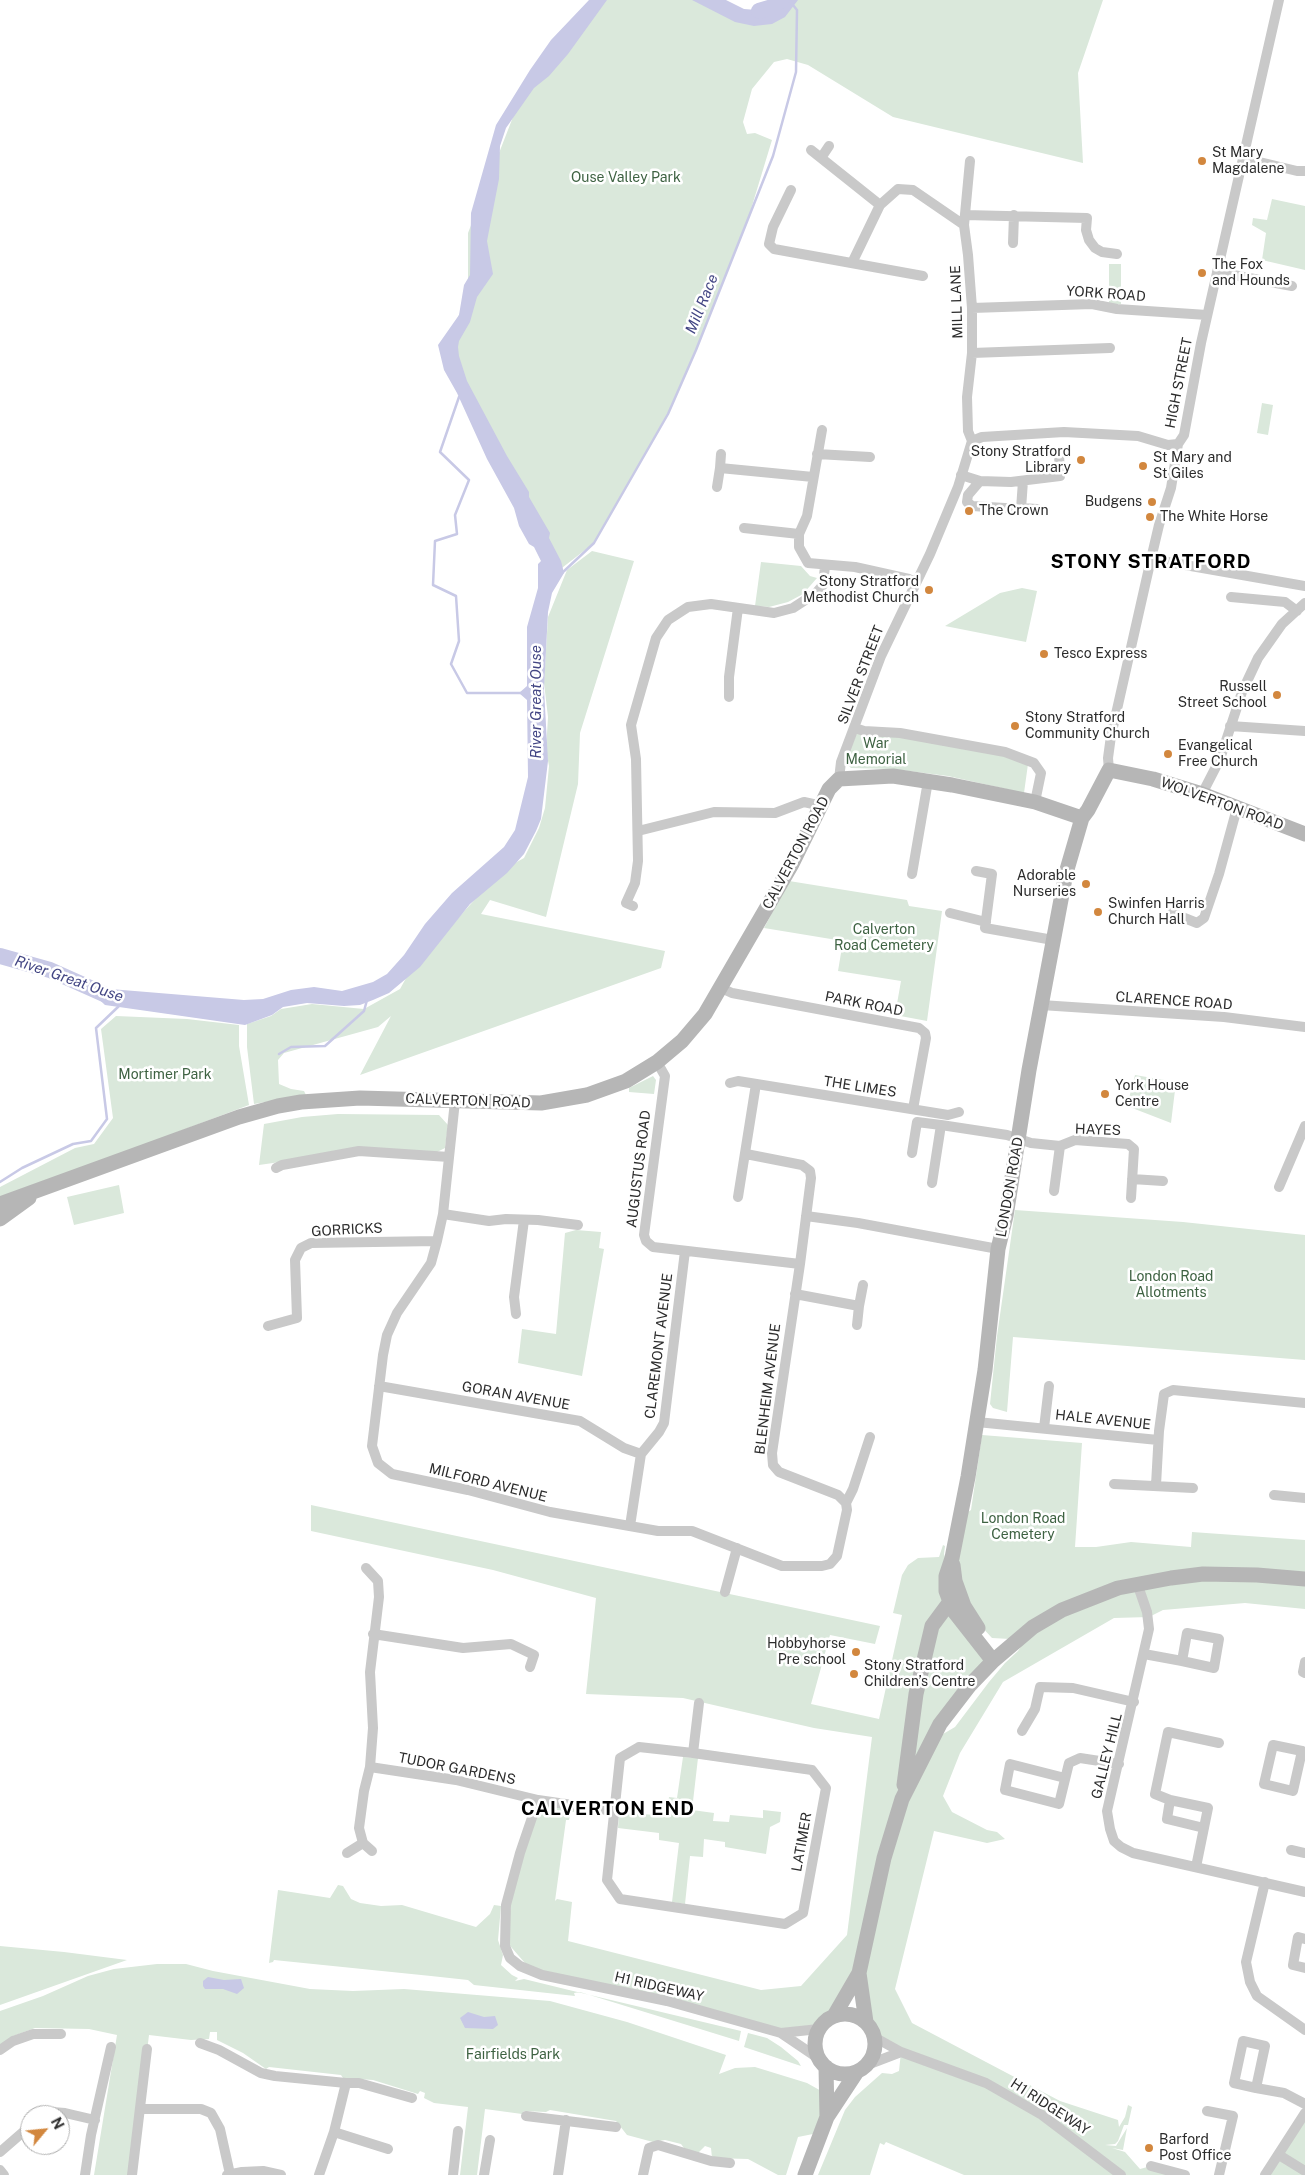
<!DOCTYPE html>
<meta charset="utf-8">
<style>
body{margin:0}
#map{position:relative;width:1305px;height:2175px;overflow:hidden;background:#fff;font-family:"Public Sans",sans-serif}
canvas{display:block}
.north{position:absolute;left:20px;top:2105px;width:50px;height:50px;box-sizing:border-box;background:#fff;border:1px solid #ababab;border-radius:50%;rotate:62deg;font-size:14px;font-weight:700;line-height:20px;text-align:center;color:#2c2c2c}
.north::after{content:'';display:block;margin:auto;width:18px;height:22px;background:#d2873e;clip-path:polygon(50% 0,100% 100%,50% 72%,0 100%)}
</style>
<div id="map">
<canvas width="1305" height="2175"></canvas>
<div class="north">N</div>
</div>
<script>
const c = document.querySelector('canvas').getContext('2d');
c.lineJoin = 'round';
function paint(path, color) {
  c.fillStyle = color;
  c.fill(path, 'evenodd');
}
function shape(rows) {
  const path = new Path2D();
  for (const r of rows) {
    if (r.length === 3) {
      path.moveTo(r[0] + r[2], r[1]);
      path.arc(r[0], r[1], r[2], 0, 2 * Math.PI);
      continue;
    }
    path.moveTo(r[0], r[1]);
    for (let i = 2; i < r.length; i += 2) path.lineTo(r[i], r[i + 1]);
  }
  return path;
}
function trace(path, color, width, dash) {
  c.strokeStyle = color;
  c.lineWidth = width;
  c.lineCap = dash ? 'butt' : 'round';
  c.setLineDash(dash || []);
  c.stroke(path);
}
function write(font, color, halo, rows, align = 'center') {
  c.font = font + ' "Public Sans",sans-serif';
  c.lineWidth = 5;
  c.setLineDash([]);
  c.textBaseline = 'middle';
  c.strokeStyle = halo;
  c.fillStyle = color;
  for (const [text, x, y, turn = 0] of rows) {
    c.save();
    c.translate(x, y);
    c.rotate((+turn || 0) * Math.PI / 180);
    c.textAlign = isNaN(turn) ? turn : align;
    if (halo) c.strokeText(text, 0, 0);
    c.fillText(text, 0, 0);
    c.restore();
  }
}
const green = shape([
 [596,0,720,0,762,22,794,0,1103,0,1078,73,1083,163,893,117,808,65,787,59,774,62,752,89,743,122,747,134,755,133,772,140,748,219,696,350,668,414,594,543,558,571,441,353,468,296,468,233,532,68],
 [1272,199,1305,206,1305,270,1262,260,1266,233,1252,225,1253,218,1267,220],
 [1109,264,1121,264,1121,304,1109,304],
 [1262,403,1273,405,1268,435,1257,433],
 [592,551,634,561,580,733,578,784,546,917,490,900,481,914,665,951,661,968,360,1075,391,1016,378,1027,284,1053,278,1060,279,1084,291,1089,304,1091,306,1095,254,1104,247,1047,247,1024,271,1016,281,1009,312,1004,364,1009,400,989,410,971,488,885,504,869,524,858,539,828,545,808,549,766,546,750,548,717,544,683,548,617,567,570],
 [761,562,801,566,810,576,817,578,803,594,788,602,769,607,755,606],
 [1022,588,1037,591,1026,642,945,626,1000,593],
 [857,733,898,737,1004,756,1028,764,1024,793,948,776,893,769,851,768,845,762],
 [789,881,907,900,909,906,942,911,927,1021,895,1015,901,981,838,971,843,941,764,928],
 [116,1016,187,1019,239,1025,239,1046,249,1105,0,1199,0,1187,75,1148,94,1144,113,1118,101,1029],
 [1135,1075,1176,1082,1171,1123,1127,1106],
 [653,1076,656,1080,654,1094,629,1092,629,1088],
 [338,1114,439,1115,448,1125,445,1148,433,1154,357,1151,259,1165,264,1124,302,1117],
 [119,1185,124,1213,74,1225,67,1197],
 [1015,1210,1183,1222,1305,1235,1305,1360,1013,1337,1007,1412,993,1408,990,1404,997,1336],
 [576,1230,601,1232,599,1248,604,1249,582,1376,518,1363,522,1329,556,1334,565,1233],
 [982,1435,1082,1443,1075,1547,1096,1547,1131,1542,1191,1547,1192,1532,1305,1540,1305,1609,1245,1603,1163,1610,1149,1617,1114,1618,1003,1682,960,1753,943,1796,952,1812,987,1830,997,1832,1005,1839,987,1843,934,1831,895,1989,912,2023,1060,2101,1118,2120,1119,2127,1125,2117,1128,2105,1132,2107,1128,2125,1124,2125,1118,2141,1115,2144,1105,2145,1116,2146,1127,2128,1123,2150,1112,2148,1125,2152,1140,2169,1151,2166,1185,2175,964,2175,886,2142,884,2145,880,2143,870,2175,818,2175,845,2110,855,2097,882,2073,892,2074,899,2071,901,2052,874,2037,870,2027,859,1974,828,2020,819,2029,781,2033,531,1970,505,1940,511,1907,506,1905,538,1800,614,1811,571,1812,569,1820,566,1820,555,1901,557,1899,572,1902,568,1941,761,1990,801,1986,847,1935,872,1737,814,1728,683,1698,586,1694,596,1598,493,1570,311,1531,311,1505,880,1626,875,1644,830,1635,811,1704,879,1719,902,1615,893,1613,902,1575,908,1565,918,1558,939,1557,943,1545,945,1546,944,1554,951,1575,951,1599,934,1637,948,1611,986,1659,931,1741,955,1727,989,1682,1005,1663,1018,1651,1033,1628,1010,1639,992,1638,979,1624,968,1605,957,1559,968,1512,971,1510],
 [683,1757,698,1758,692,1810,714,1813,713,1821,729,1822,730,1815,763,1818,763,1810,781,1812,780,1822,770,1827,766,1854,725,1847,725,1842,704,1839,703,1857,690,1856,685,1904,672,1902,679,1843,659,1840,659,1833,618,1828,619,1812,666,1816,669,1797,677,1798],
 [338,1885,343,1886,351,1899,360,1903,381,1906,402,1905,476,1927,490,1914,494,1905,501,1906,498,1940,503,1955,501,1965,512,1975,518,1978,515,1981,524,1979,569,1990,741,2031,739,2041,580,1992,574,1993,575,1996,474,1985,468,1980,431,1976,274,1960,273,1962,269,1963,278,1890,330,1898],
 [0,1946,64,1952,127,1960,0,2005],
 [157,1964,186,1964,213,1971,310,1989,353,1991,404,1989,550,2001,627,2022,726,2055,719,2074,735,2068,755,2067,807,2083,823,2092,821,2114,813,2134,798,2137,786,2175,778,2175,748,2159,712,2158,711,2148,705,2146,698,2153,684,2148,681,2144,665,2140,653,2142,627,2135,616,2121,550,2110,546,2112,524,2111,522,2114,485,2109,477,2175,460,2175,468,2107,434,2103,424,2098,425,2093,420,2091,418,2094,373,2080,343,2078,341,2075,269,2067,266,2069,243,2053,217,2040,217,2032,210,2032,209,2039,191,2040,149,2035,132,2175,94,2175,117,2035,89,2029,35,2028,13,2036,0,2047,0,2011,43,1996,88,1976,114,1969],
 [748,2033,767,2038,781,2047,798,2061,801,2066,744,2047],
 [1305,2119,1305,2175,1270,2175]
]);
const water = shape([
 [589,0,607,0,568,54,549,76,534,88,506,128,500,146,499,179,487,241,493,274,477,297,470,322,459,341,458,347,459,356,467,381,507,456,529,492,529,497,550,533,549,538,561,561,564,573,552,593,548,612,544,689,548,761,541,819,536,831,524,854,507,873,470,904,420,967,389,993,373,1000,360,1005,344,1006,307,1003,283,1007,272,1015,245,1025,105,1005,86,987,244,1000,263,999,291,990,314,987,342,991,373,982,387,974,404,955,425,924,452,893,504,847,515,830,528,777,527,700,519,693,527,686,527,627,538,588,538,564,541,561,534,547,529,544,519,526,514,508,487,459,457,393,444,370,438,345,459,315,464,285,470,275,471,213,496,125,530,70,551,40],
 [692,0,726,0,744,9,757,10,771,6,783,0,798,0,785,17,772,24,754,26,735,22],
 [208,1977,224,1980,241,1979,244,1988,237,1994,223,1989,205,1989,203,1986,203,1981],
 [468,2012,484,2017,495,2016,498,2025,493,2029,465,2028,460,2018]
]);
const stream = shape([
 [459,397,440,452,469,480,455,515,457,534,435,541,433,585,456,596,459,641,451,664,467,693,521,693],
 [562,573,594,543,668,414,696,350,773,156,796,72,797,10,789,0],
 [279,1054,291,1047,325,1046,364,1011,367,1000],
 [0,1182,22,1168,73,1144,91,1141,107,1119,96,1028,119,1006]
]);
const river = shape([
 [759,11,772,7,781,0],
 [0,956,50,970,106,995]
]);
const street = shape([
 [811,150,880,205],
 [821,158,829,146],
 [1243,158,1297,171,1305,171],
 [970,161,964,225,968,255,972,308,972,353,967,397,968,431,972,441],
 [791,190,773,227,769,244,774,249,923,276],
 [965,215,1087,218,1086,230,1089,240,1095,248,1102,252,1117,254],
 [1013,243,1014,215],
 [852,263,880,205,898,189,913,190,964,225],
 [1217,272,1292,286],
 [972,308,1092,304,1117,309,1207,315],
 [972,353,1110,348],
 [822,430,807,516,799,534,799,547,808,563,855,567,909,579,916,582],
 [817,454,870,457],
 [720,468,721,454],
 [961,475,980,481,1011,482,1060,476,1059,454],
 [980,481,968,495,967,502,972,506,1021,509,1023,481],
 [717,487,720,468,813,477],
 [1021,508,1037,509],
 [744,528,799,534],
 [1151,559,1305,586],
 [1231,597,1285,602,1297,611],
 [729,697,729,677,738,608],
 [1230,726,1305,731],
 [855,728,864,731,900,733,1005,752,1034,763,1041,773,1035,802],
 [1109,770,1108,758,1111,736,1151,559,1159,525,1171,488,1178,444,1184,435,1201,343,1279,0],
 [839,779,841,762,881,656,930,554,958,487,972,441,982,437,1064,432,1138,436,1168,445,1178,444],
 [1202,794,1220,759,1242,692,1258,658,1282,624,1305,603],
 [638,831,714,812,775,813,804,802,822,806],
 [976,871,992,874,985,928,1053,940],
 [912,874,928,781],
 [633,906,626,903,635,883,638,861,636,759,631,725,656,638,668,620,688,607,711,604,774,613,793,608,816,593,823,585,825,566],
 [950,913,986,922],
 [1172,913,1197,923,1204,918,1219,874,1237,808],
 [721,988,732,993,919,1028,925,1033,926,1038,913,1109],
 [1041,1005,1224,1017,1305,1027],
 [657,1062,665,1076,644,1235,646,1241,653,1247,800,1264,811,1178,810,1171,802,1165,746,1154],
 [730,1083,738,1081,948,1115,959,1112],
 [455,1101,443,1214,437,1241,431,1263,397,1313,387,1335,383,1355,372,1446,378,1463,392,1474,468,1490,550,1512,658,1531,692,1531,782,1566,822,1566,830,1564,837,1556,847,1510,846,1503,853,1489,870,1437],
 [912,1153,917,1122,941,1125],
 [276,1168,282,1165,359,1151,449,1157],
 [1132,1179,1163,1181],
 [932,1183,941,1125,1007,1135,1031,1143,1060,1146,1075,1140,1128,1144,1134,1149,1131,1198],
 [1279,1187,1305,1126],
 [1054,1191,1060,1146],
 [738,1197,756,1084],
 [443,1214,489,1221,506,1219,538,1220,578,1225],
 [806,1216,858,1223,998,1249],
 [800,1264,772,1453,773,1465,779,1472,838,1495,846,1503],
 [795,1294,859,1306,863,1285],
 [516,1314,514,1297,524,1220],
 [857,1325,859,1306],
 [268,1326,297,1318,295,1260,301,1248,311,1243,437,1241],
 [379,1386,580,1421,624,1448,641,1454],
 [977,1422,1158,1440],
 [1044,1428,1049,1386],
 [1114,1484,1193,1488],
 [1156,1485,1159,1431,1164,1394,1173,1390,1305,1403],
 [1274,1495,1305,1498],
 [630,1526,641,1454,659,1432,664,1423,685,1251],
 [366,1568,378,1581,379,1597,370,1672,373,1728,370,1767],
 [1137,1583,1147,1612,1149,1629,1107,1811,1110,1829,1114,1841,1121,1847,1133,1853,1305,1892],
 [725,1592,737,1548],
 [373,1634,463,1648,511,1644,534,1655,530,1667],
 [1144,1654,1182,1661,1214,1668,1219,1639,1187,1633,1182,1661],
 [1305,1662,1303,1672,1305,1673],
 [1022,1731,1035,1709,1040,1687,1073,1688,1134,1702],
 [639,1747,693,1753,812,1770,826,1788,803,1913,785,1924,620,1899,607,1880,620,1758,639,1747],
 [1302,1751,1293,1791,1264,1784,1273,1745,1302,1751,1305,1752],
 [693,1753,699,1703],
 [1065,1778,1010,1764,1005,1790,1059,1804,1069,1763,1080,1758,1119,1764],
 [1170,1800,1167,1819,1204,1828],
 [614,1811,538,1800,520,1853,506,1905,505,1946,510,1958,520,1966,542,1975,667,2001,781,2033,818,2058],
 [1291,1850,1305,1853],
 [372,1851,363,1843,359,1828,364,1791,370,1767,456,1780,538,1800],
 [347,1853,363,1843],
 [1196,1867,1208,1808,1170,1800,1155,1794,1168,1732,1219,1743],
 [1265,1882,1246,1962,1250,1982,1257,1996,1305,2030],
 [1305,1939,1298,1937,1293,1965,1305,1968],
 [781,2033,819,2029],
 [874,2037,901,2052,986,2083,1042,2115,1121,2175],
 [200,2043,219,2050,261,2073,275,2076,346,2083,334,2132],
 [0,2050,13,2041,33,2034,61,2034],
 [867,2065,901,2052],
 [346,2083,359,2083,412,2098],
 [1256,2088,1265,2046,1243,2041,1234,2083,1256,2088,1284,2093,1305,2104],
 [140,2109,201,2109,211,2113,220,2129,230,2174],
 [1207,2111,1233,2116,1219,2175],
 [46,2115,52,2112,65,2113,95,2120],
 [526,2116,616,2127],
 [0,2152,30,2126],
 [1279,2155,1305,2171],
 [1151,2166,1185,2175],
 [0,2170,4,2175],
 [85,2175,91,2135,111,2047],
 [132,2175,147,2049],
 [227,2175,242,2172,263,2171,281,2175],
 [319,2175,334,2132,388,2149],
 [453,2175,458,2131],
 [484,2175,490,2140],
 [558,2175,566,2120],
 [643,2175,649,2148,658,2145,711,2161,730,2163],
 [1265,2175,1305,2113]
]);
const secondary = shape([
 [0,1204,239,1117,278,1106,301,1102,360,1098,541,1103,587,1095,626,1081,657,1062,682,1041,705,1014,792,864,829,789,839,779,893,776,952,785,1035,802,1082,818],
 [0,1219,29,1198],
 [953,1565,955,1581,964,1606,978,1628],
 [993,1661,953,1610,946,1591,946,1576,952,1558,968,1477,985,1370,998,1249,1006,1216,1029,1070,1066,873,1082,818,1088,810,1109,770,1153,779,1202,794,1305,834],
 [904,1785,916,1694,932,1626,949,1603],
 [845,2044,30],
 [834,2016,859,1973],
 [866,2022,859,1973,884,1858,902,1799,940,1724,970,1685,993,1661,1033,1627,1062,1610,1118,1588,1171,1578,1203,1574,1257,1575,1305,1579],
 [826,2067,827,2117],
 [805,2175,827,2117,856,2073]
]);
const markers = [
 [1202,161,5,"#d2873e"],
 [1202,273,5,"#d2873e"],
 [1081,460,5,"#d2873e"],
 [1143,466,5,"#d2873e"],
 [1152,502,5,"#d2873e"],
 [969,511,5,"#d2873e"],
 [1150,517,5,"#d2873e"],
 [929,590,5,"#d2873e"],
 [1044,654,5,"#d2873e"],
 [1277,695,5,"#d2873e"],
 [1015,726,5,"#d2873e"],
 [1168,754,5,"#d2873e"],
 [1086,884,5,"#d2873e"],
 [1098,912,5,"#d2873e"],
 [1105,1094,5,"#d2873e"],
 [856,1652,5,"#d2873e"],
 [854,1674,5,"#d2873e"],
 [1149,2148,5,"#d2873e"]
];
const poiNames = [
 ["St Mary",1212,153],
 ["Magdalene",1212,169],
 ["The Fox",1212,265],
 ["and Hounds",1212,281],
 ["Stony Stratford",1071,452,"right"],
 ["Library",1071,468,"right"],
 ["St Mary and",1153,458],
 ["St Giles",1153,474],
 ["Budgens",1142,502,"right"],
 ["The Crown",979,511],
 ["The White Horse",1160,517],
 ["Stony Stratford",919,582,"right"],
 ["Methodist Church",919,598,"right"],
 ["Tesco Express",1054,654],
 ["Russell",1267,687,"right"],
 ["Street School",1267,703,"right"],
 ["Stony Stratford",1025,718],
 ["Community Church",1025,734],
 ["Evangelical",1178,746],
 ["Free Church",1178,762],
 ["Adorable",1076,876,"right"],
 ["Nurseries",1076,892,"right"],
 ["Swinfen Harris",1108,904],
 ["Church Hall",1108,920],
 ["York House",1115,1086],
 ["Centre",1115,1102],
 ["Hobbyhorse",846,1644,"right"],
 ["Pre school",846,1660,"right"],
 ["Stony Stratford",864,1666],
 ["Children’s Centre",864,1682],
 ["Barford",1159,2140],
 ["Post Office",1159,2156]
];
const parkNames = [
 ["Ouse Valley Park",626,178],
 ["War",876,744],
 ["Memorial",876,760],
 ["Calverton",884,930],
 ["Road Cemetery",884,946],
 ["Mortimer Park",165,1075],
 ["London Road",1171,1277],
 ["Allotments",1171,1293],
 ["London Road",1023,1519],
 ["Cemetery",1023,1535],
 ["Fairfields Park",513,2055]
];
const streetNames = [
 ["YORK ROAD",1106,294,4],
 ["MILL LANE",957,302,-92],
 ["HIGH STREET",1179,383,-79],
 ["SILVER STREET",861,675,-69],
 ["WOLVERTON ROAD",1222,804,20],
 ["CALVERTON ROAD",796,853,-62],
 ["CLARENCE ROAD",1174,1001,4],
 ["PARK ROAD",864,1004,11],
 ["THE LIMES",860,1087,9],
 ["CALVERTON ROAD",468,1101,2],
 ["HAYES",1098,1130,2],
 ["AUGUSTUS ROAD",639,1169,-83],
 ["LONDON ROAD",1010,1187,-80],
 ["GORRICKS",347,1230,-3],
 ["CLAREMONT AVENUE",659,1346,-83],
 ["BLENHEIM AVENUE",768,1389,-83],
 ["GORAN AVENUE",516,1396,10],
 ["HALE AVENUE",1103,1420,6],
 ["MILFORD AVENUE",488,1483,14],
 ["GALLEY HILL",1107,1756,-76],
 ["TUDOR GARDENS",457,1769,11],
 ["LATIMER",802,1842,-80],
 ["H1 RIDGEWAY",659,1987,13],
 ["H1 RIDGEWAY",1050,2107,33]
];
const waterNames = [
 ["Mill Race",702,304,-68],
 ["River Great Ouse",536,702,-90],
 ["River Great Ouse",69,979,19]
];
const districtNames = [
 ["STONY STRATFORD",1151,562],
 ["CALVERTON END",608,1809]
];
paint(green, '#dae8db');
paint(water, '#c8c9e6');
trace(stream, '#c8c9e6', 2.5);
trace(river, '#c8c9e6', 16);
trace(street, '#c9c9c9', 10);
trace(secondary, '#b6b6b6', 15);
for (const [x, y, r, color] of markers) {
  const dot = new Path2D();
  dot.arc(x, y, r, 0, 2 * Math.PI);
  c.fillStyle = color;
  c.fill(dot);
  trace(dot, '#fff', 2);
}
write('14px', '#2c2c2c', '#fff', poiNames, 'left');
write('14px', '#3e6242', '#fff', parkNames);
write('14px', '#2c2c2c', '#fff', streetNames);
write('italic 15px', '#434684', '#fff', waterNames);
c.letterSpacing = '1px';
write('bold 19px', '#000', '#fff', districtNames);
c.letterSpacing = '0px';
</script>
